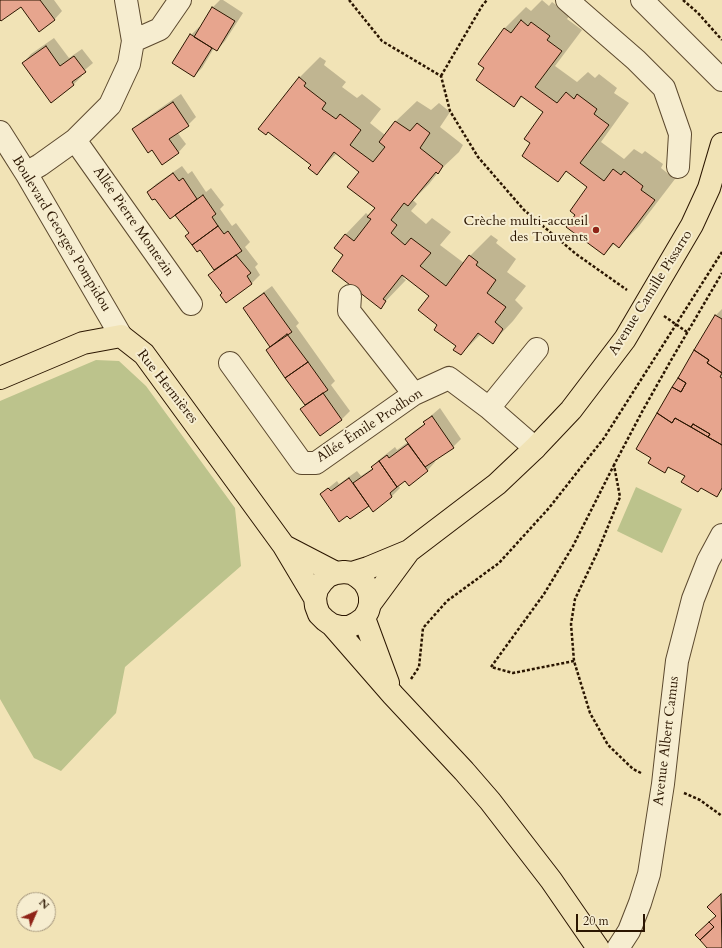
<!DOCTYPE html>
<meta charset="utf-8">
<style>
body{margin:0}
#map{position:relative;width:722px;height:948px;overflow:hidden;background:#f1e3b6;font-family:Cardo,serif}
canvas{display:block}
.north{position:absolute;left:16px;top:892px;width:40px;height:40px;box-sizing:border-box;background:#f6edd0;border:1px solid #a5977d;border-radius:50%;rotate:45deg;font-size:11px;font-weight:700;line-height:16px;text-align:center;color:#2b1601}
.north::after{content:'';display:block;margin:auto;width:14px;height:18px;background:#8f2418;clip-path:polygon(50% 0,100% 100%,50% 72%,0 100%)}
.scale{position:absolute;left:576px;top:914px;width:69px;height:18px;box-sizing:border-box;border:2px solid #2b1601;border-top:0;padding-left:5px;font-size:12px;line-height:14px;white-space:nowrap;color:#2b1601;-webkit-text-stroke:3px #f6edd0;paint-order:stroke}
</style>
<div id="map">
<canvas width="722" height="948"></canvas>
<div class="north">N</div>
<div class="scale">20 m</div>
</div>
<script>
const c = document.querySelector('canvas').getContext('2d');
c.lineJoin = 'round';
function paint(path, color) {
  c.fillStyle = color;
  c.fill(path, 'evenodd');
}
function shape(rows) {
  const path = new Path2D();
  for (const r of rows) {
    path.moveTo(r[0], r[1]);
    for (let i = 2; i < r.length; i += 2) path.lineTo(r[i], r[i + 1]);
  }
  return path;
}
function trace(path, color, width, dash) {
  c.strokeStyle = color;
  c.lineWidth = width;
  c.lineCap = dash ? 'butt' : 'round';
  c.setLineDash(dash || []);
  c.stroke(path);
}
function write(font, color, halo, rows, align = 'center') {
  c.font = font + ' Cardo,serif';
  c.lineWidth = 4;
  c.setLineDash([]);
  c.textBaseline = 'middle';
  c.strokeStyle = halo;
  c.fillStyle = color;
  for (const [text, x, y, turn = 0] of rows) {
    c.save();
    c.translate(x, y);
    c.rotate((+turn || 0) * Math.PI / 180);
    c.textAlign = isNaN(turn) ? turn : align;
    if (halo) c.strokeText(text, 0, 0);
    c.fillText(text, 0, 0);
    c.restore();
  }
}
const green = shape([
 [96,360,119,361,146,386,235,508,241,566,125,667,116,713,61,771,34,758,0,699,0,401],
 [636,487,682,509,662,553,617,531]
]);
const shadow = shape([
 [0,0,54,0,62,11,54,20,21,6,0,18],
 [220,0,223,0,243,13,225,41,217,50,214,48,202,68,194,76,191,35,199,27,200,28,213,7],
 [542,0,549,6,552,2,570,15,567,19,582,30,555,66,577,82,588,72,595,78,599,74,617,88,614,93,629,103,601,142,624,159,634,149,642,154,645,151,663,164,661,168,675,179,639,226,619,247,615,243,604,254,577,215,588,186,567,171,558,181,532,143,544,111,523,96,514,106,485,68,479,63,505,28,526,7,531,11],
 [54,38,69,58,82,49,93,63,80,74,82,76,74,84,51,101,23,63,31,54],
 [320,57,326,61,324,65,346,82,342,87,357,98,362,94,381,109,370,123,385,135,396,121,417,101,431,110,439,103,450,112,440,127,463,145,459,152,440,170,429,184,413,200,417,204,411,211,426,224,432,218,451,232,440,245,464,263,470,256,491,235,498,240,496,243,516,259,507,272,526,286,515,300,523,308,513,321,493,342,481,334,461,354,457,346,439,325,431,296,405,276,403,278,406,280,380,307,344,255,335,248,346,234,366,213,369,216,376,208,361,172,337,153,317,173,312,164,299,78],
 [181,94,196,117,188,125,177,132,186,144,178,153,152,149,134,129,142,121],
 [182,166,188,174,192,171,206,192,211,188,224,205,220,209,232,226,236,223,250,242,245,247,258,264,255,267,260,275,252,283,226,301,223,292,210,275,215,269,190,233,175,214,148,192,156,184],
 [272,286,299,323,296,326,335,381,331,385,350,411,342,419,321,434,302,409,306,405,267,350,271,346,244,309,253,300],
 [722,309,722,490,716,495,686,476,670,466,665,471,652,458,637,449,716,315],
 [440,408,461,439,453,447,434,460,435,462,427,471,405,480,398,485,400,488,392,496,369,505,321,494,337,481,339,484,357,471,361,476,373,468,372,467,380,459,395,447,397,450,408,442,406,439,414,431,426,423,425,422,433,414],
 [722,893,722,948,708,948,717,916,708,907]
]);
const building = shape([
 [0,0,40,0,55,20,39,32,21,7,1,21,0,20,0,0],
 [212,7,235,21,217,51,194,37,212,7],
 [521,20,528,26,531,22,550,36,547,40,562,51,535,87,557,103,566,92,574,99,577,94,597,109,594,114,609,125,580,163,604,181,613,169,621,175,624,171,643,186,641,190,655,200,619,248,613,243,604,255,566,227,575,215,570,211,587,187,566,171,558,182,522,156,530,143,524,139,543,112,521,96,514,107,476,80,484,68,478,64,504,28,511,33,521,20],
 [190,34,212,48,194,77,172,63,190,34],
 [46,46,60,66,74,56,86,72,72,82,74,85,51,103,22,63,46,46],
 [299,77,306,83,304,86,326,103,322,109,336,119,340,114,361,130,350,145,373,162,385,147,379,142,395,121,410,131,417,123,430,133,420,148,443,166,438,174,436,172,408,206,404,203,391,220,397,225,391,233,405,245,411,238,431,253,420,266,446,286,469,255,478,262,476,265,496,280,487,293,506,307,495,322,503,329,493,344,478,333,461,355,453,350,456,346,434,330,437,325,418,310,429,296,402,275,383,299,386,301,381,309,332,271,343,255,334,248,345,234,354,241,371,219,367,217,375,208,347,187,359,172,334,152,317,175,308,168,311,165,268,132,266,135,258,129,299,77],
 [173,102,189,126,169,139,179,153,162,165,152,150,148,153,132,129,173,102],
 [173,173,179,181,183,178,197,199,170,219,155,199,152,200,147,192,173,173],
 [203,195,216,214,212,217,218,226,192,245,185,236,189,233,175,215,203,195],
 [218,226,224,234,228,231,242,251,214,270,200,250,197,252,192,245,218,226],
 [236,255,251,273,247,276,252,284,226,303,220,295,222,293,208,275,236,255],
 [264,293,292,332,270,347,243,308,264,293],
 [715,315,722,319,722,373,707,363,709,360,694,350,715,315],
 [287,334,308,362,285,378,266,350,287,334],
 [694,350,709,360,707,363,722,373,720,377,722,378,722,445,708,437,710,434,693,424,691,427,675,418,672,423,657,413,672,387,681,392,686,383,678,378,694,350],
 [308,362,328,390,305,405,285,378,308,362],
 [678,378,686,383,681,392,672,387,678,378],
 [323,393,342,420,320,436,300,409,323,393],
 [657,413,672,423,675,418,722,445,722,488,717,497,701,488,698,492,681,482,685,476,668,467,665,473,648,463,651,458,636,449,657,413],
 [432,416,454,448,425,467,405,439,425,424,423,422,432,416],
 [693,424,710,434,708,437,691,427,693,424],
 [408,444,428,471,409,486,405,481,397,487,379,461,387,455,389,458,408,444],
 [379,461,397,487,390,493,392,497,373,512,353,483,373,469,371,467,379,461],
 [349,478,369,506,350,519,347,516,339,522,320,494,328,488,331,491,349,478],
 [721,894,722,948,707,948,700,940,714,927,709,922,716,916,707,907,721,894],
 [709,922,714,927,700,940,695,935,709,922]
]);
const path = shape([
 [349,0,382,41,441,76,450,111,478,157,524,210,576,254,627,290],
 [683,0,698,13,722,40],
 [441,76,482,6,487,0],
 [664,316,687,332],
 [574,661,513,673,491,667,544,594,573,546,614,465],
 [411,679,419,667,423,628,447,601,499,563,549,508,604,438,722,252],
 [641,773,633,769,608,745,590,713,574,661,571,624,575,599,598,551,620,497,614,465,643,410,670,362,722,273],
 [684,793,700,800,722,816]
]);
const minor = shape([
 [567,0,636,60,664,88,680,134,678,167],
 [642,0,722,80],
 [133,41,160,29,180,0],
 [0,132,26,173,110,317,121,336],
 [75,140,191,304],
 [26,173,40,165,75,140,110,105,129,64,133,41,126,0],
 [350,296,349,311,414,394],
 [230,363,302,463,316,463,414,394,449,378,489,408,535,448],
 [489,408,537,349],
 [618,948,629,931,640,903,649,874,663,784,670,721,677,661,693,599,708,561,722,535]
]);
const major = shape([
 [0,378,83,343,121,336,144,354,284,546,315,598],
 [284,546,336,573],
 [352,573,368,568,409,551,497,484,535,448,571,410,625,339,692,225,709,188,722,144],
 [370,604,370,596,368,589,364,582,358,577,352,573,344,572,336,573,328,576,322,582,317,589,315,598,316,606,319,614,325,620,332,625,340,627,349,627,357,623,364,618,368,611,370,604,409,551],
 [364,618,388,683],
 [332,625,393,695,464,771,490,801,551,880,598,948]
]);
const markers = [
 [596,230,4,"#8f2418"]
];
const streetNames = [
 ["Allée Pierre Montezin",133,222,55],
 ["Boulevard Georges Pompidou",61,234,59],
 ["Avenue Camille Pissarro",651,293,-58],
 ["Rue Hermières",167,387,52],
 ["Allée Émile Prodhon",370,426,-33],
 ["Avenue Albert Camus",667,741,-83]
];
const poiNames = [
 ["Crèche multi-accueil",588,222],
 ["des Touvents",588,238]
];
paint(green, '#bcc38c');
paint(shadow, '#0003');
paint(building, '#e7a58e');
trace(building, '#2b1601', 1);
trace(minor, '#5c492e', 24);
trace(major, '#2b1601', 24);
trace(path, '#2b1601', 2.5, [3, 2]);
trace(minor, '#f6edd0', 22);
trace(major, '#f1e3b6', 22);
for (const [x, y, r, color] of markers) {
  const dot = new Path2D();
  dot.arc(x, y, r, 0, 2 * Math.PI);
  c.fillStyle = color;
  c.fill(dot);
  trace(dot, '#f6edd0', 1.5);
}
write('14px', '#2b1601', '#f6edd0', streetNames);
write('14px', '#2b1601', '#f6edd0', poiNames, 'right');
</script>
